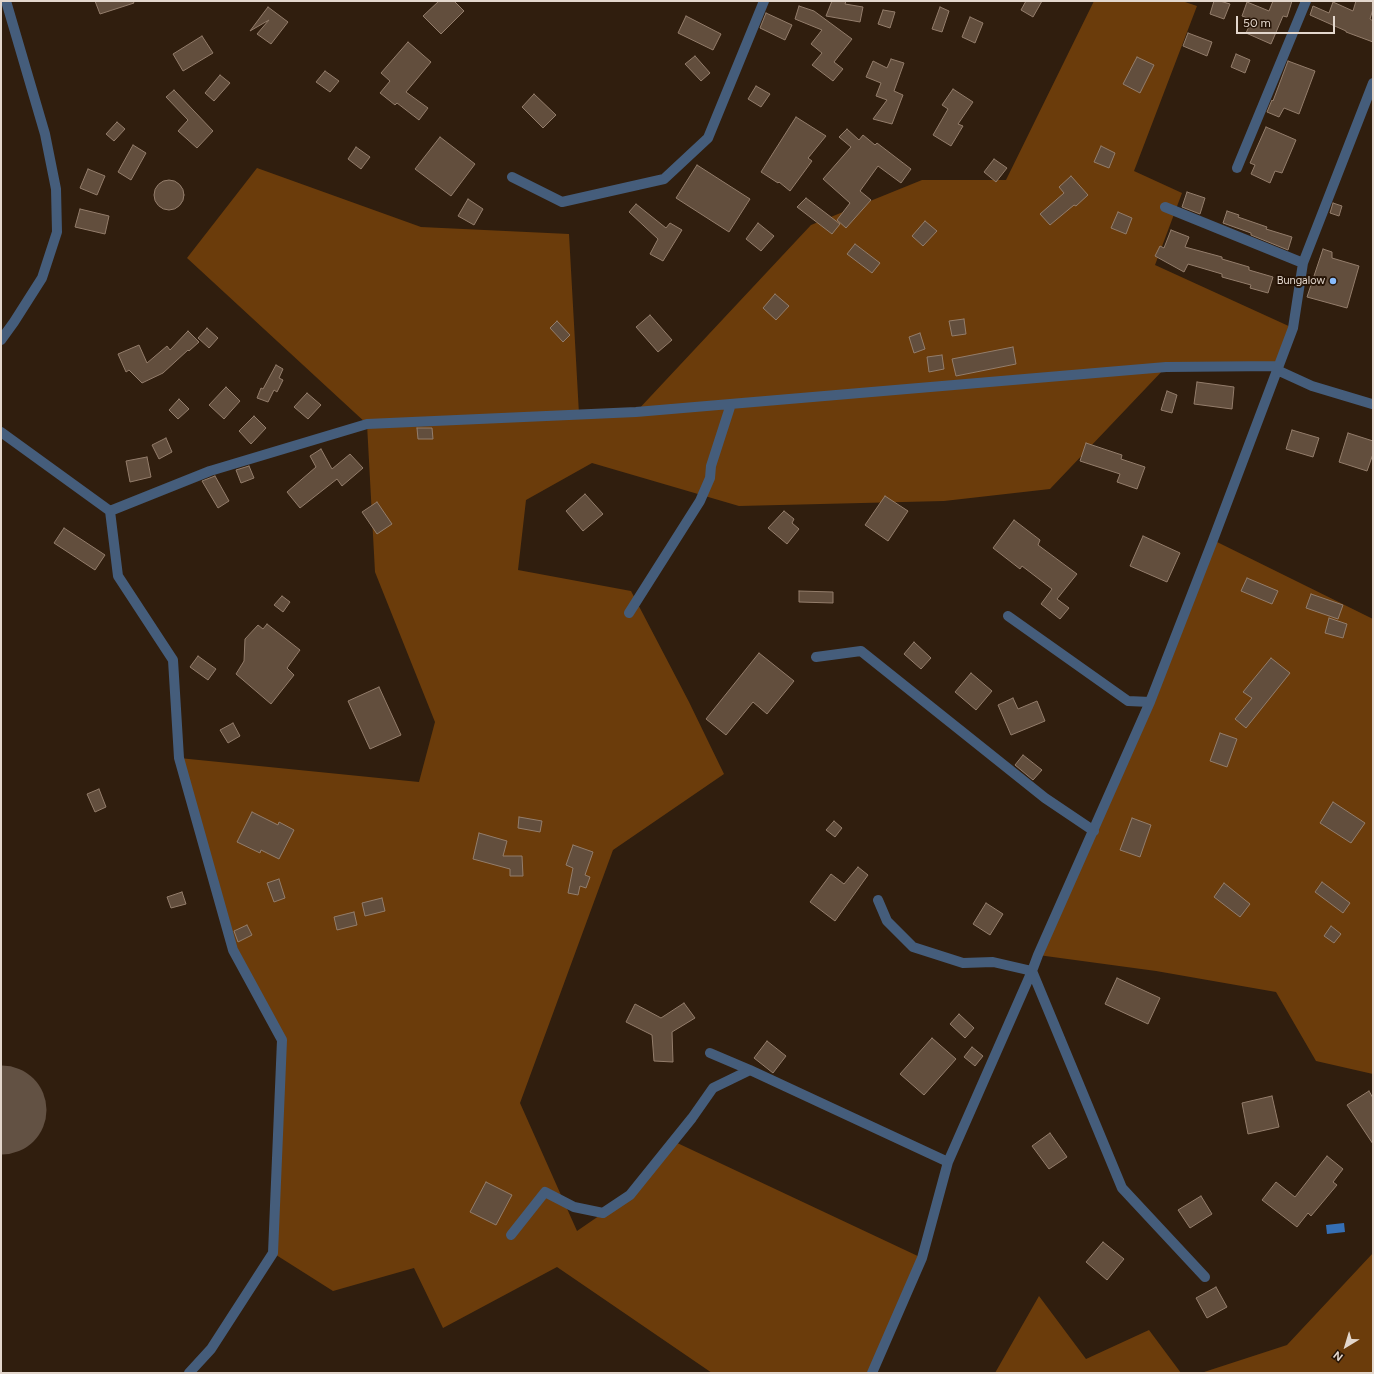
<!DOCTYPE html>
<style>
body{margin:0}
#map{position:relative;width:1374px;height:1374px;overflow:hidden;background:#301e0e;font-family:Figtree,sans-serif}
canvas{display:block}
.frame{position:absolute;inset:0;border:2px solid #e3d7cd;pointer-events:none}
.north{position:absolute;left:1326px;top:1326px;width:40px;height:40px;-webkit-text-stroke:3px #261406;paint-order:stroke;rotate:218deg;font-size:11px;font-weight:700;line-height:16px;text-align:center;color:#e3d7cd}
.north::after{content:'';display:block;margin:auto;width:14px;height:18px;background:#e3d7cd;clip-path:polygon(50% 0,100% 100%,50% 72%,0 100%)}
.scale{position:absolute;left:1236px;top:16px;width:99px;height:18px;box-sizing:border-box;border:2px solid #e3d7cd;border-top:0;padding-left:5px;font-size:12px;line-height:14px;white-space:nowrap;color:#e3d7cd;-webkit-text-stroke:3px #261406;paint-order:stroke}
</style>
<div id="map">
<canvas width="1374" height="1374"></canvas>
<div class="frame"></div>
<div class="north">N</div>
<div class="scale">50 m</div>
</div>
<script>
const c = document.querySelector('canvas').getContext('2d');
c.lineJoin = 'round';
function paint(path, color) {
  c.fillStyle = color;
  c.fill(path, 'evenodd');
}
function shape(rows) {
  const path = new Path2D();
  for (const r of rows) {
    if (r.length === 3) {
      path.moveTo(r[0] + r[2], r[1]);
      path.arc(r[0], r[1], r[2], 0, 2 * Math.PI);
      continue;
    }
    path.moveTo(r[0], r[1]);
    for (let i = 2; i < r.length; i += 2) path.lineTo(r[i], r[i + 1]);
  }
  return path;
}
function trace(path, color, width, dash) {
  c.strokeStyle = color;
  c.lineWidth = width;
  c.lineCap = dash ? 'butt' : 'round';
  c.setLineDash(dash || []);
  c.stroke(path);
}
function write(font, color, halo, rows, align = 'center') {
  c.font = font + ' Figtree,sans-serif';
  c.lineWidth = 4;
  c.setLineDash([]);
  c.textBaseline = 'middle';
  c.strokeStyle = halo;
  c.fillStyle = color;
  for (const [text, x, y, turn = 0] of rows) {
    c.save();
    c.translate(x, y);
    c.rotate((+turn || 0) * Math.PI / 180);
    c.textAlign = isNaN(turn) ? turn : align;
    if (halo) c.strokeText(text, 0, 0);
    c.fillText(text, 0, 0);
    c.restore();
  }
}
const green = shape([
 [1094,1,1182,1,1197,6,1134,171,1182,193,1155,265,1293,328,1278,366,1166,367,1050,489,944,501,739,506,592,463,526,500,518,570,631,591,689,702,724,774,613,850,520,1103,577,1231,638,1189,673,1141,922,1258,872,1373,712,1373,557,1267,443,1328,414,1268,333,1291,273,1253,282,1040,233,950,179,758,419,782,435,722,375,572,367,424,187,258,257,168,421,227,569,234,579,414,636,412,811,225,922,180,1006,180],
 [1213,540,1373,619,1373,1074,1316,1061,1276,992,1156,971,1038,955],
 [1373,1253,1373,1373,1201,1373,1287,1345],
 [1039,1296,1086,1359,1149,1330,1181,1373,995,1373]
]);
const water = shape([
 [1344,1223,1345,1232,1327,1234,1326,1225]
]);
const runway = shape([
 [1,1110,2,1110]
]);
const building = shape([
 [95,1,133,1,134,3,100,14,95,1],
 [439,1,454,1,464,11,441,34,423,16,439,1],
 [832,1,846,1,845,4,863,7,860,22,826,16,832,1],
 [1026,1,1042,1,1033,17,1021,10,1026,1],
 [1214,1,1220,1,1230,4,1224,19,1210,14,1214,1],
 [1273,1,1292,1,1287,17,1283,16,1271,44,1246,33,1252,20,1242,16,1247,2,1269,11,1273,1],
 [1356,1,1373,1,1373,9,1370,19,1373,21,1373,42,1346,32,1346,31,1310,15,1313,6,1329,13,1333,2,1353,11,1356,1],
 [799,6,814,11,852,39,834,62,843,69,833,81,812,65,822,53,811,44,822,30,795,19,799,6],
 [268,7,288,22,271,44,257,34,269,20,250,31,268,7],
 [940,7,949,11,942,32,932,29,940,7],
 [883,10,895,12,890,28,878,24,883,10],
 [766,13,792,25,785,40,760,28,766,13],
 [686,16,721,34,713,50,678,33,686,16],
 [970,17,983,23,975,43,962,37,970,17],
 [1188,33,1212,42,1207,56,1183,46,1188,33],
 [202,36,213,53,183,71,173,54,202,36],
 [408,42,431,62,406,92,428,108,419,120,397,103,395,105,380,93,390,81,381,73,408,42],
 [1236,54,1250,60,1245,73,1231,67,1236,54],
 [695,56,710,73,701,81,685,64,695,56],
 [1137,57,1154,65,1140,93,1123,84,1137,57],
 [891,59,904,63,894,91,903,95,892,124,873,119,887,100,876,96,881,83,866,77,873,61,887,68,891,59],
 [1288,61,1315,71,1299,114,1284,108,1279,117,1267,112,1272,100,1273,101,1288,61],
 [325,71,339,81,330,92,316,82,325,71],
 [220,75,230,83,214,101,205,93,220,75],
 [756,86,770,94,761,107,748,99,756,86],
 [953,89,973,102,958,124,963,126,951,146,933,135,948,109,942,105,953,89],
 [174,90,213,131,197,148,178,131,188,120,166,97,174,90],
 [534,94,556,115,543,128,522,107,534,94],
 [796,117,826,136,808,158,812,161,790,191,779,182,778,183,761,172,796,117],
 [117,122,125,129,114,141,106,134,117,122],
 [1266,127,1296,140,1282,173,1275,171,1270,183,1251,174,1255,165,1250,163,1266,127],
 [847,129,859,140,863,135,875,145,877,143,911,169,901,183,878,166,860,191,871,200,846,228,837,220,850,203,823,179,851,147,839,137,847,129],
 [440,137,475,164,451,196,415,169,440,137],
 [133,145,146,153,131,180,118,172,133,145],
 [1101,146,1115,153,1109,168,1094,162,1101,146],
 [356,147,370,157,361,169,348,159,356,147],
 [994,159,1007,168,996,182,984,172,994,159],
 [697,165,750,199,729,232,676,198,697,165],
 [88,169,105,176,97,195,80,188,88,169],
 [1071,176,1088,195,1076,206,1074,205,1050,225,1040,214,1064,193,1059,187,1071,176],
 [169,195,15],
 [1187,192,1205,198,1200,214,1182,207,1187,192],
 [806,198,840,224,832,234,797,207,806,198],
 [468,199,483,209,474,225,458,216,468,199],
 [1333,203,1342,206,1339,216,1330,213,1333,203],
 [636,204,666,228,670,223,682,230,663,261,650,254,658,239,629,212,636,204],
 [80,209,109,216,105,234,75,227,80,209],
 [1227,211,1239,215,1238,217,1267,227,1266,229,1292,237,1288,250,1251,235,1251,233,1223,223,1227,211],
 [1118,212,1132,218,1126,234,1111,228,1118,212],
 [925,221,937,231,923,246,912,236,925,221],
 [758,223,774,236,761,251,746,239,758,223],
 [1171,230,1189,237,1185,247,1222,257,1222,259,1249,267,1249,270,1273,277,1268,293,1250,288,1251,285,1222,277,1222,274,1188,264,1184,272,1155,256,1160,246,1164,248,1171,230],
 [855,244,880,263,872,273,847,254,855,244],
 [1323,249,1332,252,1332,258,1359,266,1347,308,1307,297,1323,249],
 [775,294,789,306,776,320,763,308,775,294],
 [650,315,672,340,658,352,636,327,650,315],
 [964,319,966,334,952,336,949,321,964,319],
 [557,321,570,335,563,342,550,328,557,321],
 [207,328,218,338,209,348,198,338,207,328],
 [188,331,199,342,189,351,188,350,163,373,142,383,129,370,126,372,118,354,139,345,147,363,167,346,170,350,188,331],
 [920,333,925,349,914,353,909,337,920,333],
 [1013,347,1016,364,956,376,952,359,1013,347],
 [942,355,944,369,929,372,927,357,942,355],
 [276,365,283,369,279,378,283,380,277,392,274,390,268,402,257,398,261,388,263,389,276,365],
 [1197,382,1234,387,1232,409,1194,404,1197,382],
 [226,387,240,401,224,419,209,405,226,387],
 [1167,391,1177,395,1172,413,1161,410,1167,391],
 [307,393,321,405,308,419,294,407,307,393],
 [179,399,189,409,178,419,169,410,179,399],
 [254,416,266,428,251,444,239,431,254,416],
 [417,428,432,428,433,439,418,439,417,428],
 [1292,430,1319,438,1313,457,1286,449,1292,430],
 [1348,433,1373,441,1373,454,1367,471,1339,462,1348,433],
 [166,438,172,452,159,459,152,445,166,438],
 [1086,443,1122,455,1121,459,1145,467,1137,489,1117,482,1120,474,1080,461,1086,443],
 [321,449,332,469,350,454,363,468,342,486,337,479,300,508,287,492,316,467,310,456,321,449],
 [147,457,151,477,130,482,126,461,147,457],
 [249,466,254,478,241,483,236,470,249,466],
 [215,476,229,501,218,508,202,481,215,476],
 [585,494,603,514,583,531,566,511,585,494],
 [885,496,908,511,888,541,865,525,885,496],
 [377,502,392,524,377,534,362,512,377,502],
 [784,511,794,519,792,523,799,529,787,544,768,528,784,511],
 [1014,520,1040,540,1038,545,1077,574,1057,599,1069,608,1060,619,1041,604,1052,589,1022,566,1020,569,993,548,1014,520],
 [64,528,105,555,95,570,54,543,64,528],
 [1143,536,1180,553,1167,582,1130,566,1143,536],
 [1247,578,1278,591,1272,604,1241,591,1247,578],
 [799,591,833,592,833,603,799,602,799,591],
 [1311,594,1343,605,1338,619,1306,608,1311,594],
 [282,596,290,602,283,612,274,605,282,596],
 [1329,618,1347,624,1343,638,1325,633,1329,618],
 [267,624,300,650,287,668,294,675,271,704,236,674,244,661,245,639,258,625,263,629,267,624],
 [914,642,931,658,921,669,904,654,914,642],
 [759,653,794,681,767,714,753,702,726,735,706,719,759,653],
 [198,656,216,669,208,680,190,667,198,656],
 [1271,658,1290,673,1246,728,1235,719,1252,698,1243,692,1271,658],
 [971,673,992,691,976,710,955,692,971,673],
 [379,687,401,735,370,749,348,701,379,687],
 [1013,698,1018,709,1037,701,1045,721,1011,735,998,705,1013,698],
 [233,723,240,736,228,743,220,730,233,723],
 [1220,733,1237,739,1227,767,1210,761,1220,733],
 [1023,755,1042,770,1033,780,1015,765,1023,755],
 [99,789,106,807,95,812,87,794,99,789],
 [1333,802,1365,823,1351,843,1320,823,1333,802],
 [252,812,278,825,279,822,294,830,279,859,261,850,260,853,237,842,252,812],
 [519,817,542,821,540,832,518,828,519,817],
 [1132,818,1151,825,1140,857,1120,850,1132,818],
 [834,821,842,828,835,837,826,830,834,821],
 [479,833,507,841,503,856,522,856,523,876,510,876,510,869,473,859,479,833],
 [573,845,593,852,585,875,590,877,586,888,580,886,578,895,568,893,573,868,566,865,573,845],
 [858,867,868,875,835,921,810,902,831,874,844,884,858,867],
 [279,879,285,898,274,902,267,883,279,879],
 [1322,882,1350,903,1343,913,1315,892,1322,882],
 [1224,883,1250,904,1240,917,1214,897,1224,883],
 [182,892,186,904,171,908,167,897,182,892],
 [382,898,385,911,365,916,362,903,382,898],
 [986,903,1003,914,990,935,973,924,986,903],
 [354,912,357,925,337,930,334,917,354,912],
 [247,925,252,935,238,942,234,931,247,925],
 [1331,926,1341,934,1334,943,1324,936,1331,926],
 [1117,978,1160,998,1148,1024,1105,1004,1117,978],
 [684,1003,695,1018,672,1032,673,1062,654,1061,652,1035,626,1022,635,1004,661,1018,684,1003],
 [959,1014,974,1028,965,1038,950,1024,959,1014],
 [932,1038,956,1059,924,1095,900,1074,932,1038],
 [767,1041,786,1056,773,1073,754,1058,767,1041],
 [972,1047,983,1056,975,1066,964,1057,972,1047],
 [1369,1091,1373,1098,1373,1144,1347,1105,1369,1091],
 [1272,1096,1279,1127,1248,1134,1242,1103,1272,1096],
 [1050,1133,1067,1157,1049,1169,1032,1146,1050,1133],
 [1327,1156,1343,1169,1333,1182,1337,1185,1311,1216,1308,1213,1297,1227,1262,1200,1276,1182,1295,1197,1327,1156],
 [486,1182,512,1195,496,1225,470,1212,486,1182],
 [1201,1196,1212,1214,1190,1228,1178,1210,1201,1196],
 [1103,1242,1124,1259,1107,1280,1086,1262,1103,1242],
 [1216,1287,1227,1307,1207,1318,1196,1298,1216,1287]
]);
const minor = shape([
 [1237,168,1306,1],
 [512,177,562,202,664,179,708,138,764,1],
 [1165,207,1303,263],
 [1,340,14,322,42,278,57,232,56,189,45,134,6,1],
 [1277,370,1312,386,1372,404],
 [1,432,110,511,210,471,367,424,636,412,1166,367,1278,366],
 [110,511,118,576,173,660,179,758,233,950,282,1040,273,1253,211,1349,189,1373],
 [629,613,700,501,710,478,711,466,731,404],
 [1008,616,1128,701,1150,702],
 [816,657,861,651,1045,798,1094,831],
 [878,900,887,921,913,947,963,963,993,962,1032,971,1122,1188,1205,1277],
 [710,1053,750,1070,948,1162],
 [511,1235,545,1192,574,1207,603,1213,630,1195,692,1118,713,1088,750,1070],
 [872,1373,922,1258,948,1162,1032,971,1038,955,1150,702,1213,540,1293,328,1303,263,1373,83]
]);
const markers = [
 [1333,281,4,"#87bbfc"]
];
const poiNames = [
 ["Bungalow",1325,281]
];
paint(green, '#6b3c0b');
paint(water, '#356fb5');
trace(runway, '#625143', 89);
paint(building, '#624e3d');
trace(building, '#937d6b', 1);
trace(minor, '#455d7b', 10);
for (const [x, y, r, color] of markers) {
  const dot = new Path2D();
  dot.arc(x, y, r, 0, 2 * Math.PI);
  c.fillStyle = color;
  c.fill(dot);
  trace(dot, '#261406', 1.5);
}
write('11px', '#e3d7cd', '#261406', poiNames, 'right');
</script>
